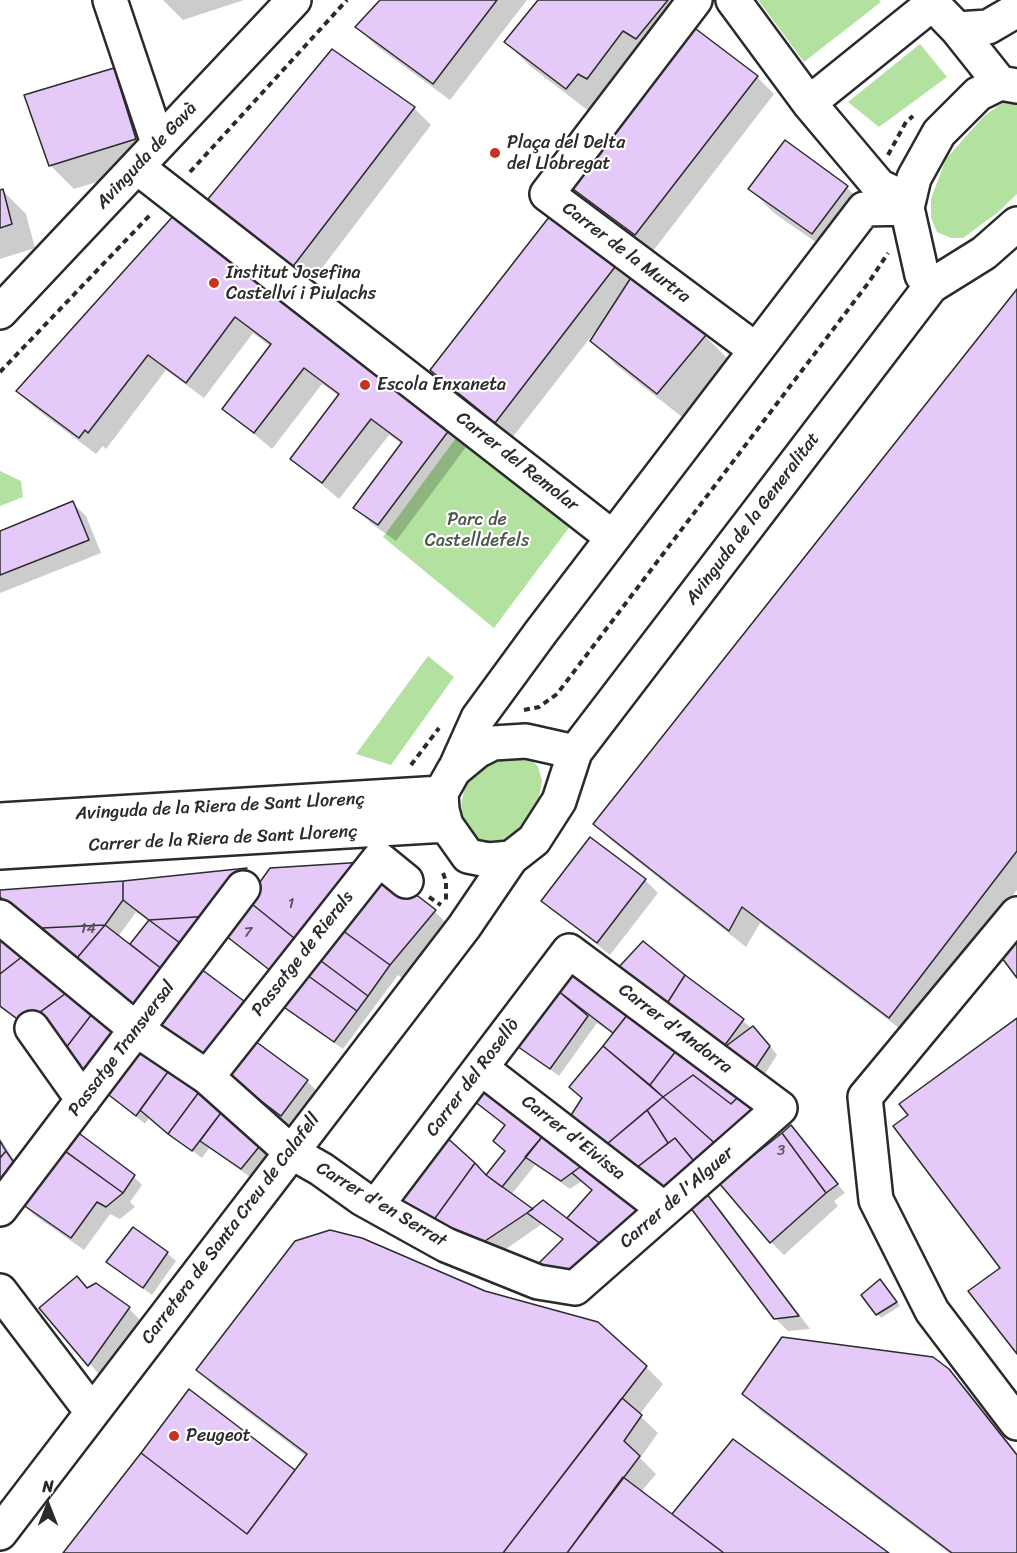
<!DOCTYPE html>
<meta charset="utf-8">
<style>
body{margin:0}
#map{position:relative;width:1017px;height:1553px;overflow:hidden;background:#fff;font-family:Sriracha,sans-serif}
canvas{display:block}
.north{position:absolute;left:18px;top:1475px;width:60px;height:60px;-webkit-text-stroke:4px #fff;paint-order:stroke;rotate:0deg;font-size:16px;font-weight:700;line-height:24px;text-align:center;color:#2b2b2b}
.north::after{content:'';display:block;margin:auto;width:21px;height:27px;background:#2b2b2b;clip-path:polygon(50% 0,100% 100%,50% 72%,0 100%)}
</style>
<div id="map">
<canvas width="1017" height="1553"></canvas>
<div class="north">N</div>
</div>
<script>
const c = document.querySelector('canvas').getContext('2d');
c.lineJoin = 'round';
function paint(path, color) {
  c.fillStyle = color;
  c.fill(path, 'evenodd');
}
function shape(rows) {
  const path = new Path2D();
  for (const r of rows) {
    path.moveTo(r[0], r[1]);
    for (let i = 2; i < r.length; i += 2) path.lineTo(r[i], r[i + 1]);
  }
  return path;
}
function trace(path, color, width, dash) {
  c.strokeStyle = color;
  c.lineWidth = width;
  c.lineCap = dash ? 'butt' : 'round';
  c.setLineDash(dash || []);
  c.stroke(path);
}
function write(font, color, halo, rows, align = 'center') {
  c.font = font + ' Sriracha,sans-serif';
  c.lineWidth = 4.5;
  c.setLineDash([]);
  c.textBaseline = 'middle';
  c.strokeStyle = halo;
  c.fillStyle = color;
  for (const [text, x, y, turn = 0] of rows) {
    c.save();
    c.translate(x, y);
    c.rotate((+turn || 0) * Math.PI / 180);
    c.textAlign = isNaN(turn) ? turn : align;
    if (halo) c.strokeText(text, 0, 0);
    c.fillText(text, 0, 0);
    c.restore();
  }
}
const green = shape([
 [758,0,879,0,881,2,804,62],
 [920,44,947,77,879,127,848,102],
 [1017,100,1017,194,997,213,963,238,951,238,937,232,931,218,931,199,946,159,983,117,1002,103],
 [459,434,574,521,494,628,383,537],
 [0,471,21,481,23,497,0,506],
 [428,656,454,677,391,765,356,754],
 [516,755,528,758,538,766,542,781,538,802,524,826,509,838,489,844,474,838,465,824,461,805,465,786,478,770,491,761,502,756]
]);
const shadow = shape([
 [163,0,244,0,183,20],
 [382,0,527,0,450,100,374,44,357,27],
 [540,0,706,0,590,112,530,66,506,42],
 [693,28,757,77,774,94,653,251,588,203,571,186],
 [333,51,414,108,431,125,309,285,210,199],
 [114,70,138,94,159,163,74,189,50,165],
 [786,142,847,188,871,211,837,257,774,213,750,189],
 [2,190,26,214,35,248,0,259,0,191],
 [176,216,449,430,466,447,396,541,372,524,355,507,402,444,389,435,339,499,292,459,339,396,322,384,272,449,224,409,271,347,253,333,204,398,166,370,106,449,103,446,96,454,35,408,18,391],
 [617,264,632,279,705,336,729,360,682,417,616,365,592,341,599,330,597,329,512,438,432,370],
 [1017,292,1017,890,907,1034,760,923,746,947,612,841,595,824],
 [73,503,86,516,101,553,0,593,0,532],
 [379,868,435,912,459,935,415,988,398,975,343,1049,288,1011,279,1003,285,982,223,932,175,982,307,1081,331,1105,306,1138,168,1033,57,941,0,897,0,892,246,870,260,884],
 [136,912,150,922,130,946,118,937],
 [645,880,658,893,610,955,543,901],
 [0,939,68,992,38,1036,0,1007],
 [643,943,762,1036,777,1055,761,1080,628,978],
 [578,966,781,1122,671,1202,615,1160,583,1100,571,1087,613,1034,597,1023,559,1076,516,1044],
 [140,1049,270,1152,250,1177,209,1148,202,1158,149,1118,145,1124,107,1092],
 [486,1087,658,1220,616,1257,564,1240,542,1224,493,1258,478,1253,486,1177,506,1152,506,1126],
 [535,1165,570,1189,582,1181,593,1191,577,1228,533,1210,511,1195],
 [791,1127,845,1193,834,1201,838,1206,784,1255,771,1242],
 [0,1138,27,1180,0,1213],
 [134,1177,142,1185,130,1202,135,1207,120,1219,110,1214,84,1250,34,1215,21,1202],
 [707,1196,720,1209,810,1329,788,1331,775,1318],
 [167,1253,176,1261,152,1295,108,1262],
 [884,1285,900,1306,881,1318,878,1314],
 [88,1289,129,1309,153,1332,112,1389,41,1308],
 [646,1367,663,1384,639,1415,658,1433,640,1458,656,1474,641,1492,673,1516,886,1553,64,1553,190,1391,295,1472,307,1457,215,1387,198,1370],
 [948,1371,966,1388,1017,1453,1017,1553,949,1553,761,1411,744,1394]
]);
const building = shape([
 [380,0,497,0,433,84,355,27,380,0],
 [538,0,668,0,636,39,623,31,587,79,578,74,566,89,504,42,538,0],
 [692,26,758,76,635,235,569,186,692,26],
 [332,49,415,107,291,269,208,199,332,49],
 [114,68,136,139,49,166,24,95,114,68],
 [785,140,848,186,812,234,748,189,785,140],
 [3,189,12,224,0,228,0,190,3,189],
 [553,212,618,263,495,423,430,370,553,212],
 [175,214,450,429,378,525,353,508,402,442,371,419,322,483,290,459,339,394,304,368,254,433,222,409,271,344,235,317,186,383,148,355,88,433,85,430,79,438,16,391,175,214],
 [632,276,706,335,657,394,590,341,632,276],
 [1017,289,1017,851,889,1018,742,907,729,931,593,824,1017,289],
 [73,501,89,540,0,575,0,531,73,501],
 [590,837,646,879,597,943,541,901,590,837],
 [365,862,299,942,247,900,270,868,365,862],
 [379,866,436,910,390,965,335,925,379,866],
 [247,868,211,916,149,920,123,900,123,881,247,868],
 [123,881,123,900,105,925,42,928,0,897,0,890,123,881],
 [247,900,299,942,276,975,221,932,247,900],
 [211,916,184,946,149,920,211,916],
 [149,920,184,946,167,973,130,944,149,920],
 [105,925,167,973,140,1010,77,958,105,925],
 [105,925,77,958,42,928,105,925],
 [335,925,390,965,368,996,313,955,335,925],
 [1017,938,1017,978,1002,958,1017,938],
 [2,939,23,956,0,974,0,941,2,939],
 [643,941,685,975,666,1005,617,969,643,941],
 [313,955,368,996,357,1011,300,970,313,955],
 [23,956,69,991,24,1024,0,1006,0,974,23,956],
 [193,963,252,1007,211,1064,153,1020,193,963],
 [578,963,635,1005,613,1033,557,990,578,963],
 [300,970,357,1011,334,1042,278,1003,300,970],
 [685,975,744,1019,722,1049,666,1005,685,975],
 [557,990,588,1016,550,1069,514,1044,557,990],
 [69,991,95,1010,62,1053,33,1017,69,991],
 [635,1005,682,1043,650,1085,603,1046,635,1005],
 [95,1010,125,1036,86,1084,62,1053,95,1010],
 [1017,1018,1017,1354,968,1291,1000,1268,893,1126,908,1115,899,1104,1017,1018],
 [753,1026,770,1046,752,1073,722,1049,753,1026],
 [251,1038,308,1080,281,1116,224,1073,251,1038],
 [682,1043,747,1088,731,1104,693,1075,663,1097,650,1085,682,1043],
 [603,1046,663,1097,601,1149,566,1123,582,1098,569,1087,603,1046],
 [140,1047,170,1069,136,1116,105,1092,140,1047],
 [170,1069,199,1092,168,1134,140,1110,170,1069],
 [693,1075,731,1104,747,1088,769,1108,719,1147,663,1097,693,1075],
 [486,1085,546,1132,502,1187,486,1175,505,1151,493,1141,505,1125,474,1101,486,1085],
 [199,1092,223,1110,192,1151,168,1134,199,1092],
 [663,1097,719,1147,697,1165,675,1138,668,1143,647,1110,663,1097],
 [223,1110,263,1142,241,1169,200,1141,223,1110],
 [647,1110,668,1143,631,1172,601,1149,647,1110],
 [791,1125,838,1184,826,1193,782,1133,791,1125],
 [76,1131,135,1175,123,1193,62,1149,76,1131],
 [546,1132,588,1161,561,1181,525,1157,546,1132],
 [782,1133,826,1193,770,1243,719,1183,782,1133],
 [444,1135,475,1163,433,1221,395,1199,444,1135],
 [675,1138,697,1165,662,1194,631,1172,675,1138],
 [0,1141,6,1151,0,1158,0,1141],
 [61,1148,123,1193,106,1207,97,1202,71,1238,19,1202,61,1148],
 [6,1151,19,1170,0,1194,0,1158,6,1151],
 [588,1161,647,1206,602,1245,567,1218,592,1190,572,1173,588,1161],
 [475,1163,486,1175,533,1209,479,1245,433,1221,475,1163],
 [707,1194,799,1316,774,1319,690,1207,707,1194],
 [543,1200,602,1245,563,1278,535,1267,563,1239,527,1213,543,1200],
 [133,1227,168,1252,143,1288,106,1262,133,1227],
 [330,1230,362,1238,485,1291,598,1322,647,1366,503,1553,63,1553,141,1453,247,1534,307,1454,196,1370,295,1241,330,1230],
 [77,1276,87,1288,96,1283,130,1307,88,1366,39,1308,77,1276],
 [880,1279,897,1302,876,1315,861,1295,880,1279],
 [782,1337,933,1357,949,1369,1017,1455,1017,1553,952,1553,742,1394,782,1337],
 [189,1389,295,1470,247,1534,141,1453,189,1389],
 [622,1398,642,1415,624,1441,640,1456,567,1553,503,1553,622,1398],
 [733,1439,889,1553,724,1553,672,1514,733,1439],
 [623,1477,672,1514,724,1553,567,1553,623,1477]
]);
const path = shape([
 [888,155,906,122,913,116],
 [190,172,347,0],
 [0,372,150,215],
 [524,710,539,707,557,694,869,282,888,253],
 [411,765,439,728],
 [443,873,446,881,446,901],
 [429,897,441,905]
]);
const minor = shape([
 [110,0,158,143],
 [695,0,547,194,756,350],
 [733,0,809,103,879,186,908,200],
 [929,0,957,29,1000,83],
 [957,29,988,27,1012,13,1017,6],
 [809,103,932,4],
 [137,167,612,537],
 [931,286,922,275,907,208,914,178,939,133,978,94,1000,83,1017,86],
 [0,312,294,0],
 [575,752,526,741,493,743,477,751,454,770,441,793,442,810,446,825,468,856,488,860,511,858,534,840,559,801,575,752,931,286,984,253,1017,224],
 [456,767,478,718,541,632,864,209,907,208],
 [0,820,441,793],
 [0,852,446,825],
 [1017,914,865,1097,876,1200,932,1311,1017,1423],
 [0,917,137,1030,207,1077,291,1152,321,1169,363,1199,446,1245,538,1282,575,1288,780,1108,569,951,376,1206],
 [32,1028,83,1100],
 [481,1068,664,1209],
 [207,1077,379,859,406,881],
 [0,1209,243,888],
 [0,1291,92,1412],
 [0,1533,464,927,511,858]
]);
const markers = [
 [495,153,6,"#c8321e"],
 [214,283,6,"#c8321e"],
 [365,385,6,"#c8321e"],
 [174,1436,6,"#c8321e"]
];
const numberNames = [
 ["1",291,904],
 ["14",88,929],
 ["7",248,933],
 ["3",781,1151]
];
const poiNames = [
 ["Plaça del Delta",507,143],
 ["del Llobregat",507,164],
 ["Institut Josefina",226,273],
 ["Castellví i Piulachs",226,294],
 ["Escola Enxaneta",377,385],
 ["Peugeot",186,1436]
];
const streetNames = [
 ["Avinguda de Gavà",147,156,-47],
 ["Carrer de la Murtra",626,253,37],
 ["Carrer del Remolar",517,462,38],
 ["Avinguda de la Generalitat",753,519,-53],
 ["Avinguda de la Riera de Sant Llorenç",220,807,-3],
 ["Carrer de la Riera de Sant Llorenç",223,839,-3],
 ["Passatge de Rierals",303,954,-52],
 ["Carrer d'Andorra",675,1029,37],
 ["Passatge Transversal",122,1049,-53],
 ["Carrer del Rosellò",473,1078,-53],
 ["Carrer d'Eivissa",573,1138,38],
 ["Carrer de l'Alguer",677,1198,-41],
 ["Carrer d'en Serrat",381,1205,31],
 ["Carretera de Santa Creu de Calafell",231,1229,-53]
];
const parkNames = [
 ["Parc de",477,520],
 ["Castelldefels",477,541]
];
paint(green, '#b3e1a0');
paint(shadow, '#0003');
paint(building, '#e4c9f9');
trace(building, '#2b2b2b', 1.5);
trace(minor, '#2b2b2b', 38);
trace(path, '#2b2b2b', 4, [6, 4.5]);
trace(minor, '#fff', 33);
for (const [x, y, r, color] of markers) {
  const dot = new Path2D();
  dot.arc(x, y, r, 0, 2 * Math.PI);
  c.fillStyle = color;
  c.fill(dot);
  trace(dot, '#fff', 2);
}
write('15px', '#59525e', null, numberNames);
write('18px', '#2b2b2b', '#fff', poiNames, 'left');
write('18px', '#2b2b2b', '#fff', streetNames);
write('18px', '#4d5848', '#fff', parkNames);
</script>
